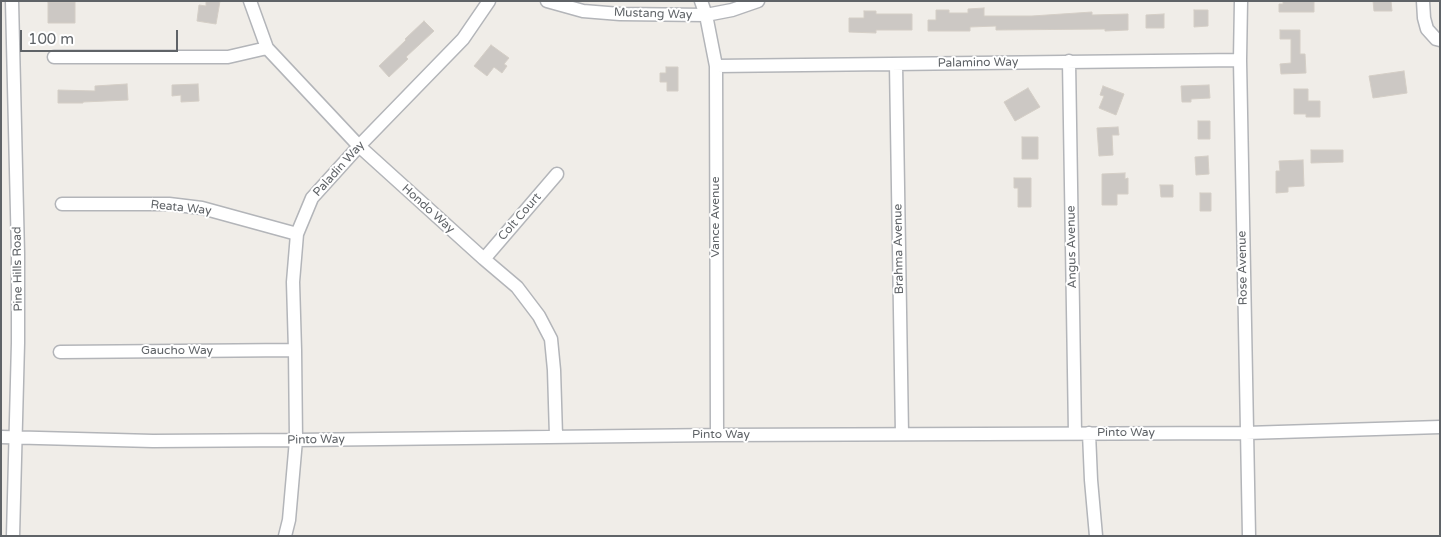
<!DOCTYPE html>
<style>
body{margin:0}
#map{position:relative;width:1441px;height:537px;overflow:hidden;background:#f0ede8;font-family:"Varela Round",sans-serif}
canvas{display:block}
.frame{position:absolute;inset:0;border:2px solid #5f6367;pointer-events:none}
.scale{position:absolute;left:20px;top:30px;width:158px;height:22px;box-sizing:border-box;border:2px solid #5f6367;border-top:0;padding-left:6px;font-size:15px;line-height:18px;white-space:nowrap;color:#5f6367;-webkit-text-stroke:4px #fff;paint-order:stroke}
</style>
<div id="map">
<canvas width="1441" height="537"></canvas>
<div class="frame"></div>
<div class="scale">100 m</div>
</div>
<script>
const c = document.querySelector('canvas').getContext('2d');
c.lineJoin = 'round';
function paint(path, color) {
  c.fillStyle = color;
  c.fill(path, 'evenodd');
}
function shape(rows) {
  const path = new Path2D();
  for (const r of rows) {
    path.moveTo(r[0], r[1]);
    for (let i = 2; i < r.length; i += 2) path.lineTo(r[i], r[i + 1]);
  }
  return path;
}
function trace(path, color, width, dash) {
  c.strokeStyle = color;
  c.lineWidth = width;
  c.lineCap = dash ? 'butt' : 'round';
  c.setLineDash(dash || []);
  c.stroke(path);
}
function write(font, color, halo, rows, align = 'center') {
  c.font = font + ' "Varela Round",sans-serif';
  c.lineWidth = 4;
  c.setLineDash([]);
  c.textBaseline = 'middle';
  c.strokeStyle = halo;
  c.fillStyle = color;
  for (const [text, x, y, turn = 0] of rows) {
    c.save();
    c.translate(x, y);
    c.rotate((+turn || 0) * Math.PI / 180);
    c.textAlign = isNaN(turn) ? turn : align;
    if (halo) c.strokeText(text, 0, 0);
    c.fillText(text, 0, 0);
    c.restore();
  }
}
const building = shape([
 [206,1,220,1,216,24,197,21,199,5,206,6,206,1],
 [1283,1,1314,1,1314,12,1279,12,1279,4,1283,4,1283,1],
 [1373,1,1391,1,1392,11,1374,11,1373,1],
 [48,2,75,2,75,23,48,23,48,2],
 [984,8,984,16,1032,16,1092,12,1092,15,1128,14,1128,30,1105,31,1105,29,996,30,996,26,970,27,970,31,928,31,928,20,936,20,936,10,949,10,949,13,968,13,968,9,984,8],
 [1194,10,1208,10,1208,26,1194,27,1194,10],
 [864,11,876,11,876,14,912,14,912,30,876,30,876,33,849,32,849,18,864,18,864,11],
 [1164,14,1164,28,1146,28,1146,15,1164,14],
 [424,21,434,31,406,57,408,59,389,77,379,66,406,40,405,39,424,21],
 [1280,30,1300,30,1300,54,1305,54,1306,73,1281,74,1280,64,1291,63,1291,39,1280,39,1280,30],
 [491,45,509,58,504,64,507,66,502,73,494,67,487,76,474,66,491,45],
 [666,67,678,67,678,91,667,91,667,82,660,82,660,73,666,73,666,67],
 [1404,71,1407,93,1373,98,1369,76,1404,71],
 [127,84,128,100,83,102,83,103,58,103,58,90,95,91,95,86,127,84],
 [198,84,199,101,181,102,181,95,172,96,172,85,198,84],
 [1209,85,1210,98,1191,99,1191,102,1182,102,1181,86,1209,85],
 [1103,86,1124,94,1116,115,1099,108,1104,96,1100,95,1103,86],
 [1028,88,1040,107,1015,121,1004,102,1028,88],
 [1294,89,1308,89,1308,101,1320,101,1320,117,1306,117,1306,114,1294,114,1294,89],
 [1198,121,1210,121,1210,139,1198,139,1198,121],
 [1118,127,1119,135,1112,135,1113,155,1099,156,1097,128,1118,127],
 [1022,137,1038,137,1038,159,1022,159,1022,137],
 [1311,150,1343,150,1343,162,1311,163,1311,150],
 [1208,156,1209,174,1196,175,1195,157,1208,156],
 [1303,160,1304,186,1288,187,1288,192,1276,193,1276,171,1280,171,1279,161,1303,160],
 [1125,173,1125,179,1128,178,1128,194,1117,194,1117,205,1102,205,1102,174,1125,173],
 [1014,178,1031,178,1031,207,1018,207,1018,188,1014,188,1014,178],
 [1160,185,1173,185,1173,197,1161,197,1160,185],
 [1200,193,1211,193,1211,211,1200,211,1200,193]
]);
const minor = shape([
 [12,1,18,254,18,343,13,536],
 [250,1,267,48,359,146,484,259,517,287,539,316,551,339,554,370,556,436],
 [547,1,583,11,620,14,706,15,732,10,758,1],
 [701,1,706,15,716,66,717,435],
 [1241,1,1240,60,1249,536],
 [1423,1,1424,18,1427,29,1436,39,1440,40],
 [54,57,228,57,267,48],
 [1069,61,1075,433],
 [896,64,902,434],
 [716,66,1240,60],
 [62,204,169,204,202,208,297,234],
 [484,259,557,174],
 [60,352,295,350],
 [1089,433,1091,480,1096,536],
 [1,437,153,441,296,440,717,435,1246,433,1440,427],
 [285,536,289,520,296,440,295,350,293,282,297,234,312,198,359,146,463,39,489,1]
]);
const streetNames = [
 ["Mustang Way",653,14,2],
 ["Palamino Way",978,63,-1],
 ["Paladin Way",339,169,-48],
 ["Reata Way",181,208,6],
 ["Hondo Way",428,209,42],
 ["Colt Court",520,217,-49],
 ["Vance Avenue",716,217,-90],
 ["Angus Avenue",1072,247,-91],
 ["Brahma Avenue",899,249,-91],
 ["Rose Avenue",1243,268,-91],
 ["Pine Hills Road",18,269,-91],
 ["Gaucho Way",177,351],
 ["Pinto Way",1126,433],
 ["Pinto Way",721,435],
 ["Pinto Way",316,440,-1]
];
paint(building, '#ccc8c4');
trace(building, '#d4cec6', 1);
trace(minor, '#b3b5b9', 15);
trace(minor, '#fff', 12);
write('12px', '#5f6367', '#fff', streetNames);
</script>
